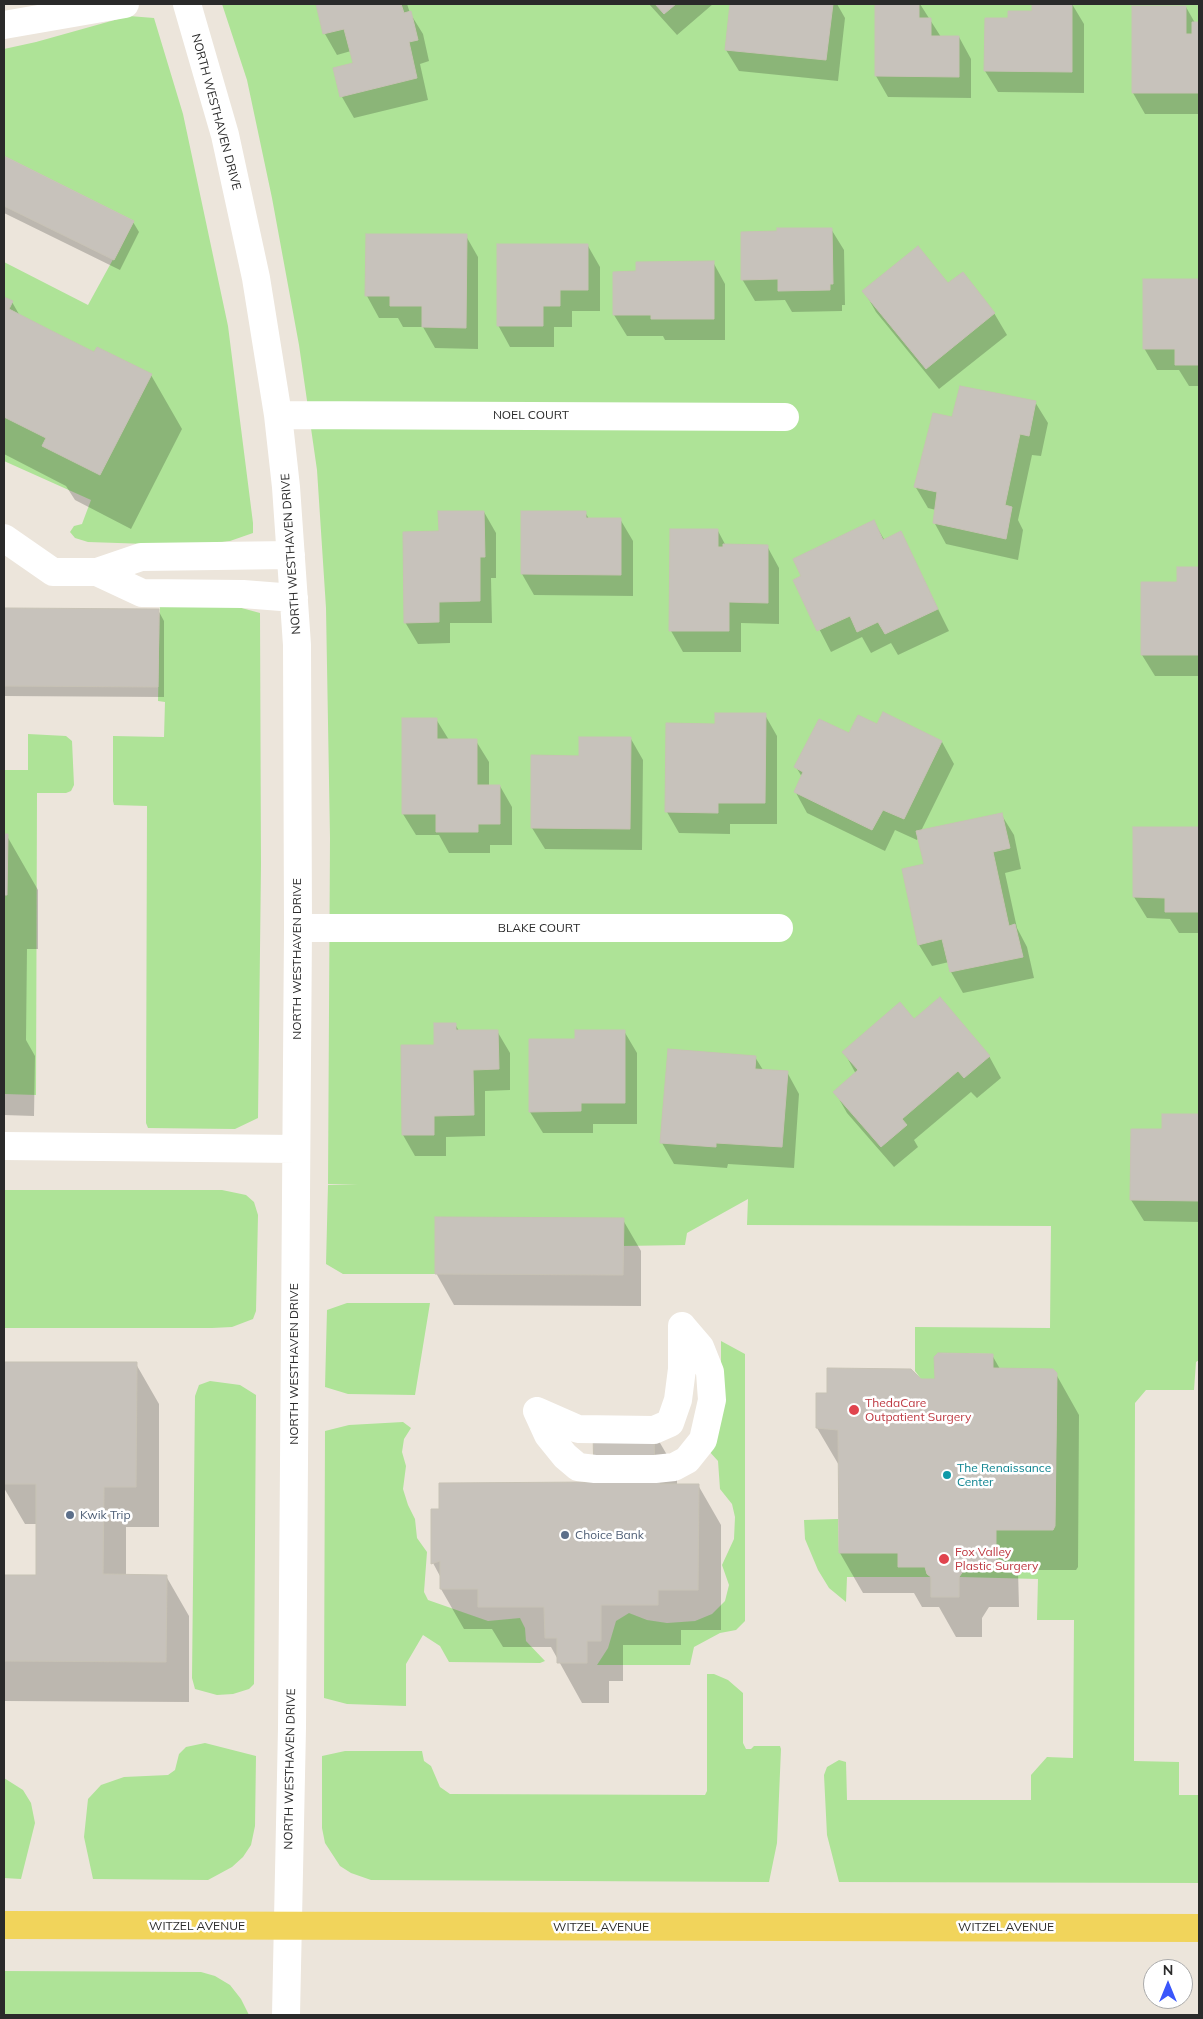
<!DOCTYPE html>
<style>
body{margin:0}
#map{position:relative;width:1203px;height:2019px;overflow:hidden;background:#ece5db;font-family:Mulish,sans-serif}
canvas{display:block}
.frame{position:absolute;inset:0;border:5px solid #2a2a2a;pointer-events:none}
.north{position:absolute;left:1143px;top:1959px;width:50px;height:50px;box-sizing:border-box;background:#fff;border:1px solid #aaa;border-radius:50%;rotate:0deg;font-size:14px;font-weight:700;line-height:20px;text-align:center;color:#2a2a2a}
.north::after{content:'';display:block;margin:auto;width:18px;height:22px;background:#3a56fb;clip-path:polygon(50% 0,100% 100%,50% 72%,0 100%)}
</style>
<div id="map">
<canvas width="1203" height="2019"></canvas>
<div class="frame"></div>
<div class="north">N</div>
</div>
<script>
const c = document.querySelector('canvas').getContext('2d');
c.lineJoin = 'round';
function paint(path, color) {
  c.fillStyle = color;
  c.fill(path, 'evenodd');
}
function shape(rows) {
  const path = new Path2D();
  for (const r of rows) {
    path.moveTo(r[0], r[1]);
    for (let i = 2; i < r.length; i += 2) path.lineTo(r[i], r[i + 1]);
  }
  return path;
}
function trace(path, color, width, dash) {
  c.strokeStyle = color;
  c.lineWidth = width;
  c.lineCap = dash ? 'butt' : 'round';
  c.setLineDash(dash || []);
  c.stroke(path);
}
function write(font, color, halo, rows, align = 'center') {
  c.font = font + ' Mulish,sans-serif';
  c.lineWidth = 5;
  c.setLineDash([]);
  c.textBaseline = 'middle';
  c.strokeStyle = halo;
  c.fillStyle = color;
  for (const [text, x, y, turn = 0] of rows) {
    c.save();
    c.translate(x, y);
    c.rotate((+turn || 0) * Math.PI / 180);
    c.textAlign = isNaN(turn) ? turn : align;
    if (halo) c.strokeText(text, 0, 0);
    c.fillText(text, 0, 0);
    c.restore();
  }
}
const green = shape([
 [222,4,1199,4,1199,1360,1196,1362,1194,1390,1146,1390,1135,1403,1134,1761,1179,1762,1179,1795,1199,1795,1199,1883,839,1882,827,1835,824,1775,827,1767,839,1760,846,1762,847,1800,1031,1800,1031,1775,1047,1757,1073,1758,1074,1620,1037,1620,1038,1579,959,1577,966,1567,996,1567,996,1530,1053,1530,1055,1526,1057,1373,993,1368,992,1354,938,1353,935,1379,921,1379,915,1371,915,1327,1050,1328,1051,1226,747,1225,748,1199,687,1233,685,1245,623,1246,435,1217,435,1274,343,1274,326,1264,328,1185,358,1185,328,1184,330,838,326,608,317,470,299,345,272,198,247,80],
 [129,16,154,18,183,114,228,326,253,523,253,533,230,541,214,543,148,544,88,542,75,538,70,532,74,526,82,524,91,500,4,461,4,262,88,305,134,221,4,156,4,49,36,42],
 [160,602,223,603,260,613,261,865,258,1118,235,1129,148,1128,146,1123,147,806,114,805,113,801,113,736,164,737,165,702,158,701],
 [28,734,66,736,72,741,74,785,71,791,66,793,37,793,36,1095,4,1094,4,770,28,770],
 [4,1190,222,1190,246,1195,254,1202,258,1215,256,1311,253,1319,232,1327,212,1328,4,1328],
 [347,1303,430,1303,415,1395,348,1394,325,1387,327,1310],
 [721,1341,745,1354,745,1621,736,1630,720,1633,694,1647,690,1665,597,1665,608,1648,616,1621,629,1613,647,1620,667,1623,695,1621,712,1614,725,1601,729,1585,722,1565,734,1539,735,1517,732,1504,720,1489,718,1461,708,1450,721,1410],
 [210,1381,240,1385,256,1395,254,1684,249,1689,233,1694,217,1695,195,1689,192,1678,195,1396,199,1385],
 [403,1422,411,1428,404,1439,402,1452,406,1466,403,1489,408,1505,415,1519,417,1538,427,1552,424,1592,428,1600,488,1621,520,1618,525,1628,526,1641,545,1661,540,1663,449,1662,440,1646,423,1635,406,1664,406,1706,347,1704,324,1698,325,1431,349,1425],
 [838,1519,839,1553,898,1553,898,1567,925,1567,927,1574,931,1577,847,1577,846,1602,829,1588,818,1570,805,1539,804,1520],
 [707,1674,714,1674,728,1680,743,1693,743,1743,746,1749,751,1749,754,1746,780,1746,781,1749,777,1843,769,1882,371,1880,351,1873,340,1866,325,1843,322,1828,322,1756,345,1751,422,1751,424,1761,431,1766,440,1787,450,1794,705,1795,707,1791],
 [205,1743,256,1756,255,1826,251,1845,243,1857,232,1867,208,1880,93,1879,84,1837,88,1799,101,1785,124,1777,168,1775,175,1770,179,1754,186,1747],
 [4,1778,23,1790,31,1803,35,1823,21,1879,4,1878],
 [4,1971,201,1972,215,1976,230,1985,241,1999,249,2015,4,2015]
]);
const shadow = shape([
 [317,4,407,4,410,13,423,34,429,61,420,64,428,100,354,118,342,97,354,64,351,51,337,55,325,34],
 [649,4,713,4,677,35],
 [731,4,837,4,845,18,838,81,739,71,726,50],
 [876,4,920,4,941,37,959,37,971,59,971,98,888,97,876,76],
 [1033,4,1072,4,1084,24,1084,93,998,92,985,71,1009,19,1033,12],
 [1186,7,1195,23,1199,23,1199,114,1145,114,1133,93],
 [4,158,133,222,139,232,120,270,4,213],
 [831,229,844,250,845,305,842,305,842,311,792,312,785,300,755,301,742,279],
 [367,235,466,236,478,257,478,349,435,348,423,327,403,327,398,318,379,318,367,296],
 [588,246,600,267,600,311,572,311,572,327,554,327,554,347,510,347,498,325],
 [713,262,725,284,725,340,665,340,663,336,627,336,614,315,638,272],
 [1144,280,1199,280,1199,386,1189,386,1179,370,1157,370,1144,348],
 [948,285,994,313,1007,335,939,389,876,312,864,291],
 [4,298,12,302,20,316,95,354,151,375,182,429,131,529,75,500,66,486,4,454],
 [1035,402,1048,423,1041,456,1032,455,1018,520,1023,530,1018,560,946,544,934,522,936,510,928,508,915,486,953,418],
 [484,512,496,533,496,578,491,578,492,623,450,623,450,643,418,644,405,622,440,532],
 [585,512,589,519,620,519,633,541,633,596,534,595,522,574],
 [874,522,885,541,900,533,949,631,898,655,891,643,871,653,862,637,831,652,794,580,802,577],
 [718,531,726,546,767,546,779,568,779,624,741,623,741,652,683,652,671,631],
 [1179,569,1199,569,1199,676,1155,676,1142,655,1179,583],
 [4,609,158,610,164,621,164,697,4,696],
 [883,714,942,742,954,764,921,831,1001,814,1014,835,1021,869,1005,873,1017,928,1027,947,1034,978,963,993,951,972,949,962,932,966,919,945,925,865,919,836,917,840,895,830,885,851,807,813,795,791,802,777,796,767,849,735,878,725],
 [765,715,777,736,777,824,730,824,730,834,679,833,667,812,716,725],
 [436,719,449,740,476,741,489,762,489,786,500,786,512,807,512,845,490,845,490,853,449,853,439,835,416,835,403,814],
 [631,739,643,760,642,850,545,849,532,828],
 [1134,828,1199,828,1199,933,1179,933,1170,919,1147,918,1134,897],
 [4,836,7,836,38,890,38,949,27,949,26,1040,35,1056,34,1116,4,1115],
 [914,1021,989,1056,1001,1078,977,1098,971,1092,914,1140,918,1147,894,1167,847,1113,835,1092,856,1074,844,1052],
 [455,1024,459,1031,497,1031,510,1053,510,1090,485,1091,485,1136,446,1137,446,1156,415,1156,403,1135,435,1046],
 [624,1031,637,1053,637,1124,593,1124,593,1133,543,1133,530,1112,576,1040],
 [755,1057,763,1070,787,1072,799,1094,794,1168,728,1164,727,1168,674,1164,662,1143],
 [1199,1115,1199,1222,1144,1221,1131,1200,1163,1130],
 [623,1220,641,1251,641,1306,454,1305,436,1273],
 [992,1355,1000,1369,1056,1374,1079,1415,1078,1567,1076,1570,1018,1570,1019,1607,989,1607,982,1618,982,1637,956,1637,939,1607,922,1607,914,1593,863,1593,840,1553,840,1467,817,1428,920,1380,937,1380],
 [4,1364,136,1364,159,1404,159,1527,126,1527,126,1576,166,1576,189,1616,189,1702,4,1701,4,1577,37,1577,38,1524,25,1524,4,1488],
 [653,1431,677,1472,677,1485,698,1485,721,1525,721,1630,681,1630,681,1645,623,1645,623,1681,609,1681,609,1703,582,1703,551,1647,503,1647,492,1629,464,1629,441,1589,441,1578,433,1563,595,1484]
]);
const building = shape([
 [316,4,401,4,404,13,411,11,418,40,409,42,417,78,340,97,333,68,353,63,344,29,323,34,316,4],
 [655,4,676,4,664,14,655,4],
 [730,4,833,4,826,60,725,50,730,4],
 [875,4,919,4,919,18,931,18,931,36,959,36,959,77,875,76,875,4],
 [1032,4,1072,4,1072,72,984,71,985,18,1008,18,1008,11,1032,11,1032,4],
 [1132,6,1186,6,1186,34,1192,34,1192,22,1199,22,1199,93,1132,93,1132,6],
 [4,156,134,221,114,260,4,206,4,156],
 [777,228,832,228,833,284,830,284,830,290,778,291,778,279,741,280,741,232,777,231,777,228],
 [366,234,467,234,466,328,422,327,422,306,390,306,390,296,365,296,366,234],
 [497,244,588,244,588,290,560,290,560,306,543,306,543,326,497,326,497,244],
 [918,246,948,283,963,272,995,313,926,369,862,291,918,246],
 [714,261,714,319,651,319,651,315,613,315,613,272,636,271,636,262,714,261],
 [1143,279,1199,279,1199,365,1175,365,1175,349,1143,349,1143,279],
 [4,297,13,301,9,309,52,331,94,352,97,347,152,374,100,475,42,446,46,438,4,417,4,297],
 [960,386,1036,401,1029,436,1020,434,1005,505,1012,507,1006,539,933,523,937,492,914,487,933,413,952,417,960,386],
 [438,511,484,511,485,557,480,557,480,601,439,602,439,622,404,623,403,532,439,531,438,511],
 [521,511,586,511,586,518,621,518,621,575,521,574,521,511],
 [874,520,883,540,901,531,938,609,885,634,878,622,857,632,850,616,817,631,793,580,801,576,793,559,874,520],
 [670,529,718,529,718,547,723,547,723,544,768,545,768,603,729,602,729,631,669,631,670,529],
 [1177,567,1199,567,1199,655,1141,655,1141,582,1177,582,1177,567],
 [4,608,159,609,158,687,4,686,4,608],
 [883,712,942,741,904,819,883,810,872,830,794,792,803,772,794,767,819,719,849,733,858,715,877,724,883,712],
 [715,713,766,713,765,803,718,803,718,813,665,812,666,723,715,724,715,713],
 [402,718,437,718,437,739,477,739,477,785,500,785,500,824,478,824,478,832,436,832,436,814,402,814,402,718],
 [579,737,631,737,630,829,531,828,531,755,579,756,579,737],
 [1002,813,1010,848,993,852,1009,926,1015,924,1023,957,950,972,942,939,918,945,902,869,924,864,916,831,1002,813],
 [1133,827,1199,827,1199,912,1165,912,1165,898,1133,897,1133,827],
 [4,834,8,834,7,895,4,895,4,834],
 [940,997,990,1056,964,1078,958,1071,902,1119,907,1125,881,1147,833,1092,858,1070,842,1052,900,1002,914,1019,940,997],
 [434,1023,456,1023,456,1030,498,1030,499,1069,473,1070,474,1115,434,1116,434,1135,402,1135,401,1045,434,1045,434,1023],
 [575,1030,625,1030,625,1103,581,1103,581,1111,529,1112,529,1039,575,1039,575,1030],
 [668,1049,756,1056,755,1069,788,1071,782,1147,716,1143,716,1147,660,1143,668,1049],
 [1162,1114,1199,1114,1199,1201,1130,1200,1131,1129,1162,1129,1162,1114],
 [435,1217,624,1218,623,1275,435,1274,435,1217],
 [938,1353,993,1354,993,1368,1053,1369,1057,1373,1055,1526,1053,1530,996,1530,996,1567,966,1567,959,1577,959,1597,931,1597,931,1577,927,1574,925,1567,898,1567,898,1553,839,1553,838,1430,816,1428,816,1393,827,1393,827,1368,911,1369,921,1379,935,1379,934,1357,938,1353],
 [4,1362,137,1362,136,1487,104,1487,103,1574,167,1575,166,1662,4,1661,4,1575,36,1575,36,1484,4,1484,4,1362],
 [593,1430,654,1430,655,1477,660,1484,699,1484,698,1590,658,1590,658,1605,601,1605,601,1641,587,1641,587,1663,557,1663,557,1638,545,1638,544,1607,478,1607,478,1589,440,1589,440,1561,431,1564,431,1509,439,1509,439,1483,594,1482,593,1430]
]);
const minor = shape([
 [187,4,225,135,256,278,278,415,286,487,297,645,298,928,292,1728,286,2015],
 [4,25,125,4],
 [278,415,785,417],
 [4,538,53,572,97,572,141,557,291,555],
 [97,572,142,593,243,594,294,598],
 [298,928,779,928],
 [4,1146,296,1149],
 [537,1411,548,1435,565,1456,578,1467,595,1469,655,1469,674,1467,687,1460,703,1440,712,1400,710,1372,700,1347,682,1326],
 [537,1411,578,1429,654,1430,670,1423,678,1400,682,1369,682,1326]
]);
const major = shape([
 [4,1925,1199,1928]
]);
const markers = [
 [854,1410,6,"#e0444e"],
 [947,1475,5,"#0f9aa8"],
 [70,1515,5,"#5c6f8a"],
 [565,1535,5,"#5c6f8a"],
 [944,1559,6,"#e0444e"]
];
const streetNames = [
 ["NORTH WESTHAVEN DRIVE",216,112,75],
 ["NOEL COURT",531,415],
 ["NORTH WESTHAVEN DRIVE",291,554,-94],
 ["BLAKE COURT",539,928],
 ["NORTH WESTHAVEN DRIVE",297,959,-90],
 ["NORTH WESTHAVEN DRIVE",294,1364,-90],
 ["NORTH WESTHAVEN DRIVE",290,1769,-89],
 ["WITZEL AVENUE",197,1926],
 ["WITZEL AVENUE",601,1927],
 ["WITZEL AVENUE",1006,1927]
];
const healthNames = [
 ["ThedaCare",865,1403],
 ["Outpatient Surgery",865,1417],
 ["Fox Valley",955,1552],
 ["Plastic Surgery",955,1566]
];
const cultureNames = [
 ["The Renaissance",957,1468],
 ["Center",957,1482]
];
const serviceNames = [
 ["Kwik Trip",80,1515],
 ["Choice Bank",575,1535]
];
paint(green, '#aee397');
paint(shadow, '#0003');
paint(building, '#c7c2bb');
trace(building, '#c7c2b5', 1);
trace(minor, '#fff', 28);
trace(major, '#f1d45b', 28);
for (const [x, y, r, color] of markers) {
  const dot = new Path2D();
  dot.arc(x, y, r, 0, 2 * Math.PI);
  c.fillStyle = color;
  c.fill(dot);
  trace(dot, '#fff', 2);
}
write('12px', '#2a2a2a', '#fff', streetNames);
write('12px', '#be3a42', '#fff', healthNames, 'left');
write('12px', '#0d838f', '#fff', cultureNames, 'left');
write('12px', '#4e5e75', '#fff', serviceNames, 'left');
</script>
